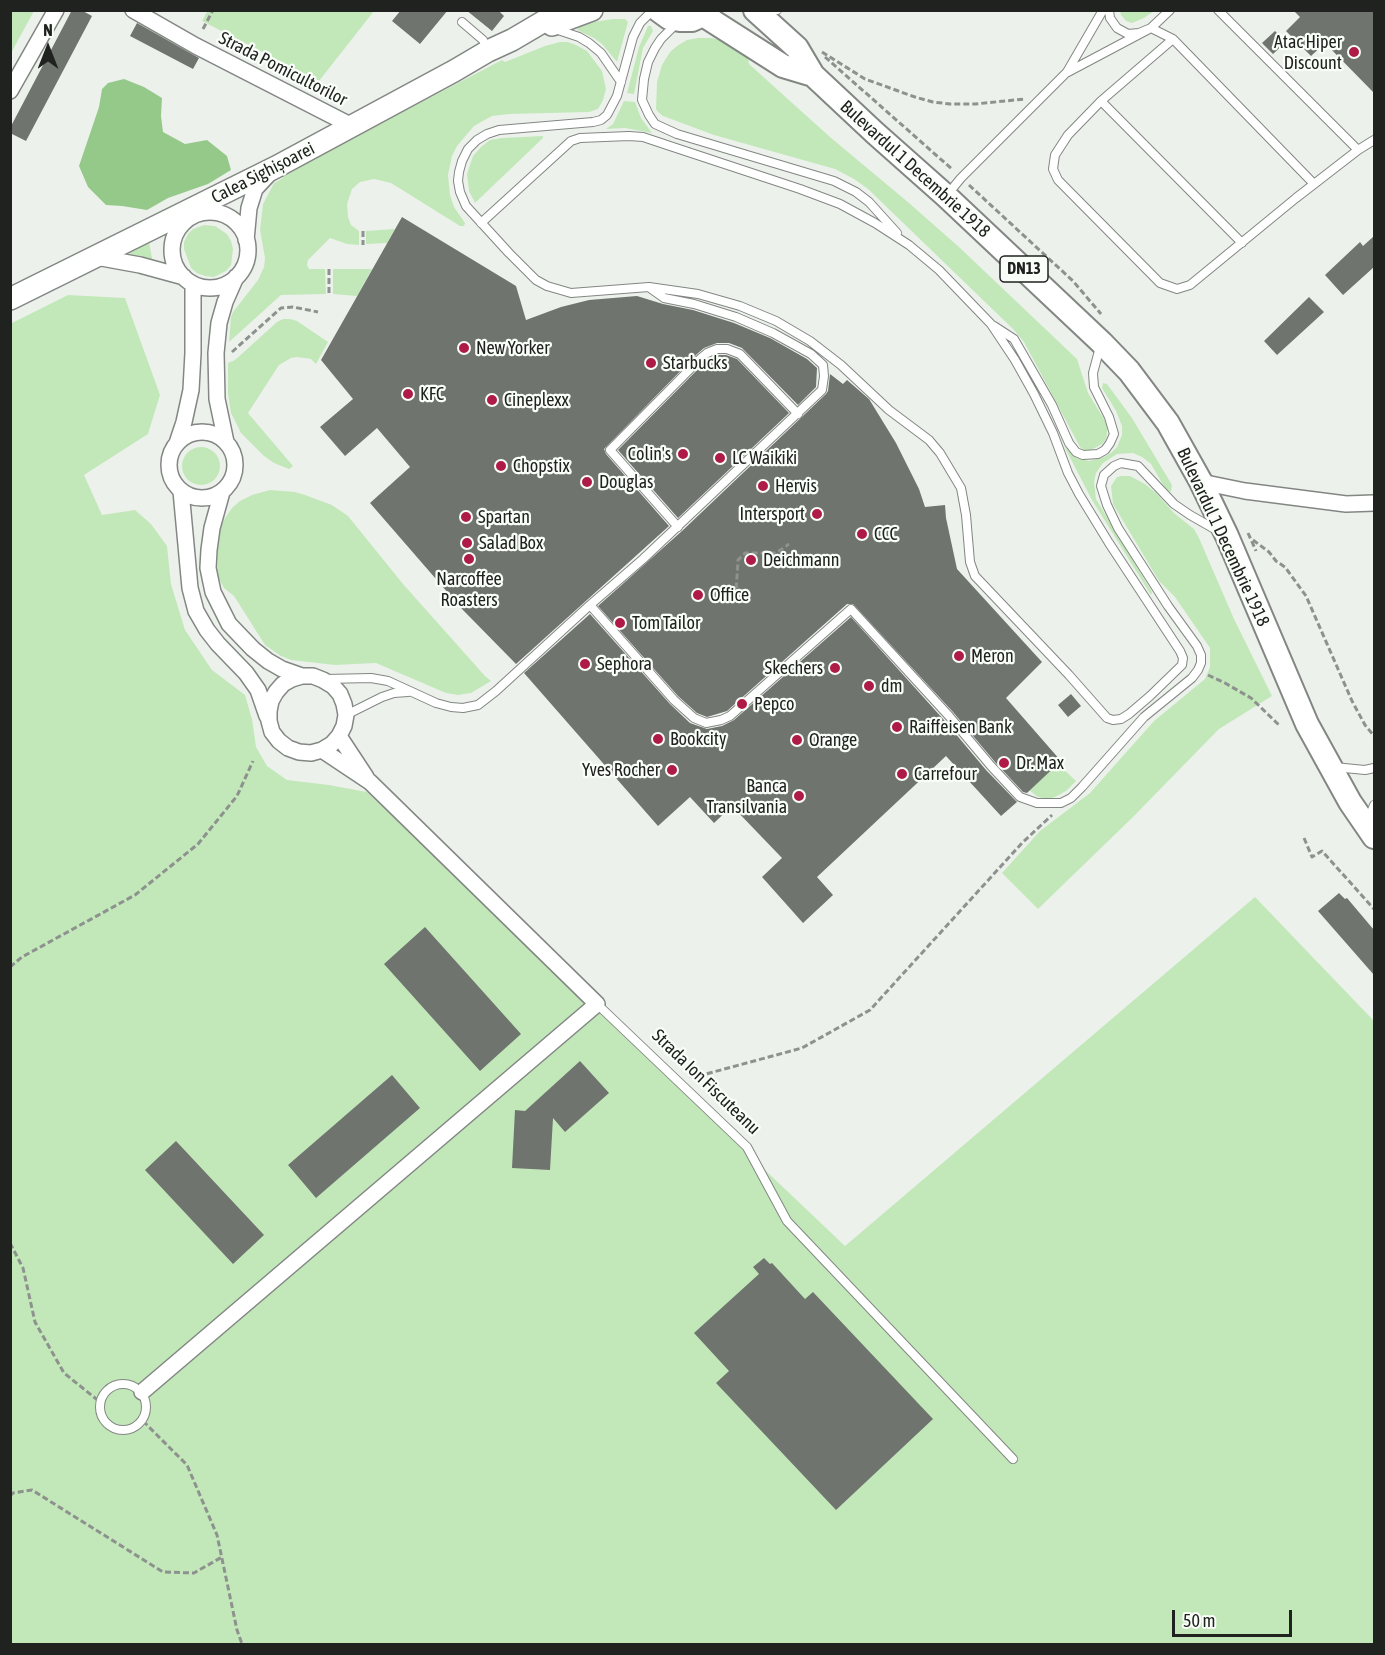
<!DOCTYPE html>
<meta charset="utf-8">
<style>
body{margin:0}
#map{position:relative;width:1385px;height:1655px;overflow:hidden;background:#edf1ec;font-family:"Asap Condensed",sans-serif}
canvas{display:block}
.frame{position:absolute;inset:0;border:12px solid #202220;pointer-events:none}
.north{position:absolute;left:18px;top:18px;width:60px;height:60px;-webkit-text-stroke:4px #fafef9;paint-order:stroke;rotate:0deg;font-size:16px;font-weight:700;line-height:24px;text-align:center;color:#202220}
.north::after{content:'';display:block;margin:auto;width:21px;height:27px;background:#202220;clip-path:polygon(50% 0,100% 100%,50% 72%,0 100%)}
.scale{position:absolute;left:1172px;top:1610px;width:120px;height:27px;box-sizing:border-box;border:3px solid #202220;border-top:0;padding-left:8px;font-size:18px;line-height:21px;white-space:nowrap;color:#202220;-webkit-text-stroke:4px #fafef9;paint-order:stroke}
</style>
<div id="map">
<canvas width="1385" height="1655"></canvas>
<div class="frame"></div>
<div class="north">N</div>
<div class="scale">50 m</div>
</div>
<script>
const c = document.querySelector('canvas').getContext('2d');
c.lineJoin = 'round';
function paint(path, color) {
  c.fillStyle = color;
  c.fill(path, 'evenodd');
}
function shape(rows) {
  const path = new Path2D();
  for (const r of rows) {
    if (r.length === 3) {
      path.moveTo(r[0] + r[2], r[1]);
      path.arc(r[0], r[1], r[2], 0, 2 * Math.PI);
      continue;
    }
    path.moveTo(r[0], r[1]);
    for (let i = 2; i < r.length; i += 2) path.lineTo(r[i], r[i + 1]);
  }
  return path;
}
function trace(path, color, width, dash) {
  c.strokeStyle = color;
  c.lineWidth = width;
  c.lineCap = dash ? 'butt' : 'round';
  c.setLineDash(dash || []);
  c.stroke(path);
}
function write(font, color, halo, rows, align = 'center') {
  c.font = font + ' "Asap Condensed",sans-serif';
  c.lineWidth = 4.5;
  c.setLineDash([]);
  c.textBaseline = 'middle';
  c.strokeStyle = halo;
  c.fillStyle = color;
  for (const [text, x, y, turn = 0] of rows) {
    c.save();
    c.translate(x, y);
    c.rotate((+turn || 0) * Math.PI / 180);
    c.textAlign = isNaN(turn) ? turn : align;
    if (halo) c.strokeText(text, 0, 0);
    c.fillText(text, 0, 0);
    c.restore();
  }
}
const green = shape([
 [11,10,34,11,11,53,10,11],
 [208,10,374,10,374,11,319,81,202,21],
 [1120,11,1120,10,1154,11,1144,18,1132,23,1126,21,1121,15],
 [613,19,625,19,628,22,617,62,602,44,594,38,577,30,579,27,594,22],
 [648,26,651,26,653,31,643,48,634,94,627,93,639,47],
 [698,38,712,38,726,42,748,58,749,64,830,137,909,203,959,247,1077,359,1088,393,1107,424,1107,434,1106,439,1102,444,1091,450,1083,450,1080,447,1024,342,1013,329,868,189,854,179,835,169,714,135,663,116,658,112,656,109,657,82,662,65,670,52,677,46,687,40],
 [560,42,568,42,576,45,587,51,602,71,606,89,603,100,598,109,589,112,509,114,492,116,474,126,457,146,452,156,448,175,450,195,454,207,465,223,464,226,460,226,391,183,374,179,360,182,352,189,347,204,348,217,351,225,359,231,359,245,347,244,330,238,308,260,307,265,309,269,325,269,326,294,281,295,229,342,231,317,233,312,258,280,264,267,265,258,260,230,263,204,274,183,283,178,282,175,502,60,505,62,545,46],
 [624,101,635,102,641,118,652,133,625,128,606,129,613,124],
 [543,136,543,138,475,203,469,191,467,174,473,156,481,147,490,140,502,138],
 [204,225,215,226,227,234,231,241,233,249,231,265,226,271,214,277,205,276,197,273,191,268,184,249,184,242,188,234,193,229],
 [395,229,387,243,366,244,366,231],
 [149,242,153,263,123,257],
 [333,269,372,269,357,296,333,294],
 [68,295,125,298,160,395,148,434,84,475,102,515,135,510,151,524,167,546,171,584,185,630,212,670,245,695,252,719,256,747,267,766,287,780,329,785,367,792,845,1246,1255,897,1374,1021,1374,1644,11,1644,10,324],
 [283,319,290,319,297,321,328,342,316,364,311,359,297,357,291,358,279,365,248,413,293,466,289,469,274,463,264,456,241,433,231,413,228,394,228,363,235,360,277,322],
 [1103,383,1107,384,1132,418,1172,485,1171,492,1166,490,1151,464,1142,457,1133,453,1117,454,1103,463,1096,473,1094,482,1096,499,1152,592,1151,595,1092,500,1064,446,1077,458,1089,461,1104,457,1111,453,1117,447,1122,435,1122,426,1116,411,1102,388],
 [201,466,19],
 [1121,476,1130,476,1145,484,1156,493,1174,513,1194,529,1199,538,1234,619,1272,696,1219,729,1132,818,1038,909,1002,873,1040,831,1090,793,1154,721,1205,679,1210,667,1210,648,1175,597,1159,581,1113,504,1111,486,1117,477],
 [270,490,295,492,305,495,332,505,348,516,403,584,485,676,491,681,471,693,458,695,446,693,376,663,335,665,291,660,281,656,265,645,234,596,224,588,219,579,217,573,218,548,220,529,225,518,232,508,240,501,252,495],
 [1058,764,1076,781,1066,791,1055,797,1048,799,1038,797,1029,790]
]);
const forest = shape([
 [124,79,144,87,162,98,161,116,163,132,185,144,207,140,227,156,231,170,208,184,168,198,147,210,122,206,106,205,88,187,79,166,99,107,102,89,108,83]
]);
const building = shape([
 [72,10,81,10,92,16,26,141,10,133,10,128],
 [401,10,448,10,420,44,392,21],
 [466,10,498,10,504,16,492,31],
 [1293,10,1374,10,1374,93,1325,43,1311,56,1286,31,1300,17],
 [137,23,199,58,193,69,130,36],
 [1275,31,1286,42,1273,54,1262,43],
 [402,217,516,286,526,320,561,307,589,300,637,296,663,304,693,310,734,323,770,338,807,359,817,368,816,387,798,405,742,348,729,343,717,343,704,348,697,354,604,449,606,454,669,526,516,664,462,609,370,503,410,467,377,428,345,456,320,427,353,399,321,360],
 [1374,236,1374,267,1343,295,1325,275,1360,242,1363,246],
 [1309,297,1324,312,1277,355,1264,341],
 [718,355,726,355,737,359,789,413,678,518,618,450,705,362,710,358],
 [830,374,843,384,847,380,869,399,896,443,919,489,925,507,945,505,946,518,957,569,1042,662,1006,698,1061,761,1027,793,1023,792,995,762,953,712,853,604,847,604,727,711,707,717,697,713,678,696,598,606,682,531,826,394,828,391],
 [590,614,670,704,690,723,707,729,722,726,734,720,851,617,944,720,986,770,1017,802,1001,816,946,756,817,877,833,895,803,923,762,877,782,858,732,806,714,823,690,797,658,826,524,673],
 [1071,694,1081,706,1068,717,1058,705],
 [1339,893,1345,899,1347,898,1374,930,1374,975,1318,911],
 [425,927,521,1034,480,1071,384,964],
 [580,1061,609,1093,565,1132,553,1118,550,1170,512,1168,515,1110,525,1111],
 [392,1075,420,1108,316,1198,288,1165],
 [176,1141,264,1235,233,1264,145,1170],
 [764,1258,770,1264,772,1263,805,1299,813,1292,933,1419,836,1510,716,1383,729,1371,694,1333,759,1274,753,1267]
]);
const path = shape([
 [203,29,213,10],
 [822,52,865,79,915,97,933,102,950,104,975,104,1025,99],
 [825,57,953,170],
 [969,185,1073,281,1101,314],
 [363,231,363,245],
 [329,269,329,294],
 [232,352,281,308,293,307,318,312],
 [1248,533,1256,551],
 [1253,540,1269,552,1276,561,1285,567,1306,596,1352,701,1365,725,1374,736],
 [726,602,736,593,738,560,745,553,776,553,789,544],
 [1208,675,1225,683,1251,698,1280,726],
 [1304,838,1312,857,1322,851,1374,909],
 [10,967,22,957,135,895,198,844,237,796,253,761],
 [689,1076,706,1074,802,1048,870,1010,1022,843,1052,815],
 [10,1243,23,1268,35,1322,64,1373,100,1402],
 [143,1421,187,1465,217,1535,237,1630,242,1644],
 [10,1496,13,1493,32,1490,163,1572,194,1573,222,1557]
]);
const lane = shape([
 [1109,10,1110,18,1117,28,1128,34,1139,33,1151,28,1173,39,1314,184],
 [1218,10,1358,150],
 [763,13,777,10],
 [462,22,483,40,488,50],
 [678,22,661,39,655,48,648,62,644,79,642,100,649,115,655,124,677,134,834,181,856,192,869,202,897,233],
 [555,29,579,37,589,43,601,53,621,82],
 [1173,39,1101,101,1068,135,1055,155,1053,169,1058,180,1160,283,1177,289,1190,285,1296,198,1358,150,1374,140],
 [1068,72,1151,28,1170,10],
 [1101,101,1242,243],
 [947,195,961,178,1067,72,1103,10],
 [481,223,571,141,580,138,629,136,643,137,673,147,800,189,840,204,875,223,909,245,939,270,991,324,1015,360,1034,394,1053,433,1068,473,1079,494,1109,543,1180,651,1183,658,1182,665,1150,696,1129,714,1121,719,1113,720,1107,718,1069,675,975,576,970,562,966,515,961,488,940,453,929,440,889,410,841,365,810,341,776,321,740,306,698,294,649,287,571,293,547,286,536,280,509,253,466,206,460,192,458,181,459,172,462,161,468,149,477,140,487,134,499,130,593,122,601,120,607,115,617,96,633,37,640,23,653,10],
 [994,326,1014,339,1052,405,1069,443,1076,452,1083,455,1098,454,1105,450,1110,443,1114,434,1109,417,1094,387,1093,373,1100,347],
 [678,527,610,450,701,358,707,353,717,349,727,349,740,354,798,414],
 [590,605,674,700,694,718,706,723,721,720,730,716,851,609,949,716,991,766,1020,797,1037,803,1061,803,1071,798,1082,787,1144,717,1192,678,1198,670,1201,663,1201,655,1197,646,1168,606,1118,528,1107,505,1101,486,1104,475,1114,466,1121,463,1138,466,1174,504,1190,515,1218,531],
 [325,679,371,678,388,681,436,703,451,707,463,708,478,705,496,691,590,605,643,559,822,390,824,376,823,365,811,354,773,333,736,317,694,304,664,298,650,288],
 [346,715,382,697,394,693,408,692],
 [1334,767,1365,770,1374,768],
 [1368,820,1374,805],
 [597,1004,747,1147,787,1221,1013,1459],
 [123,1407,23]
]);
const street = shape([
 [133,10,196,46,352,126],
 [10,91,56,10],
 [210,250,38],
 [246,240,249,208,255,189,269,174],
 [96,257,140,265,184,277],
 [202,465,33],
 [226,442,217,399,216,353,219,323,225,302,236,277],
 [177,443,184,422,191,390,193,353,193,284],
 [1201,482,1245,491,1346,504,1374,503],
 [181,491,190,588,196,611,207,630,218,644,246,673,258,690,267,716],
 [222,492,212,528,209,550,208,568,213,592,229,624,253,649,268,661,282,669,302,676,313,676,323,680,333,686,340,694,344,704,346,715,344,726,339,736,332,744,322,750,311,753,299,752,288,748,279,741,272,732,269,721,269,711,271,701,276,692,283,684,292,679,302,676],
 [339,736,366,777],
 [142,1392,597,1004,370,782,322,750]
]);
const secondary = shape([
 [552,25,592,10],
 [10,299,276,167,454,71,488,51,512,40,563,10]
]);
const primary = shape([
 [658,10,669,18,680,20,692,20,703,15,709,10],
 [755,10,797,48,813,75,875,133,946,196,1102,343,1129,371,1168,423,1201,482,1227,536,1307,724,1350,802,1374,837],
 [703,15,783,66,813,75]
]);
const markers = [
 [1354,52,6,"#ae1b46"],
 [464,348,6,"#ae1b46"],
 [651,363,6,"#ae1b46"],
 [408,394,6,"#ae1b46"],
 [492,400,6,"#ae1b46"],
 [683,454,6,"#ae1b46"],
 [720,458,6,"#ae1b46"],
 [501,466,6,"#ae1b46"],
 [587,482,6,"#ae1b46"],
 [763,486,6,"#ae1b46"],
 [817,514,6,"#ae1b46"],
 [466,517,6,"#ae1b46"],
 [862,534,6,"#ae1b46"],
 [467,543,6,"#ae1b46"],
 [469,559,6,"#ae1b46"],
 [751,560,6,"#ae1b46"],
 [698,595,6,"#ae1b46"],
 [620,623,6,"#ae1b46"],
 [959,656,6,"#ae1b46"],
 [585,664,6,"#ae1b46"],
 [835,668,6,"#ae1b46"],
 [869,686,6,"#ae1b46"],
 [742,704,6,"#ae1b46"],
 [897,727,6,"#ae1b46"],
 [658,739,6,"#ae1b46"],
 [797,740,6,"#ae1b46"],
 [1004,763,6,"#ae1b46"],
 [672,770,6,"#ae1b46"],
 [902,774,6,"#ae1b46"],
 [799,796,6,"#ae1b46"]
];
const shields = [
 [1024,269,48]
];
const shieldNames = [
 ["DN13",1024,269]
];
const poiNames = [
 ["Atac Hiper",1342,42,"right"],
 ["Discount",1342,63,"right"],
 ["New Yorker",476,348],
 ["Starbucks",663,363],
 ["KFC",420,394],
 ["Cineplexx",504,400],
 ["Colin's",671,454,"right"],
 ["LC Waikiki",732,458],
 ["Chopstix",513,466],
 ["Douglas",599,482],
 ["Hervis",775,486],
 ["Intersport",805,514,"right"],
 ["Spartan",478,517],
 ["CCC",874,534],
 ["Salad Box",479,543],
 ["Deichmann",763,560],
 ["Narcoffee",469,579,"center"],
 ["Roasters",469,600,"center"],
 ["Office",710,595],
 ["Tom Tailor",632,623],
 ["Meron",971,656],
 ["Sephora",597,664],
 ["Skechers",823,668,"right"],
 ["dm",881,686],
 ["Pepco",754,704],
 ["Raiffeisen Bank",909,727],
 ["Bookcity",670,739],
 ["Orange",809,740],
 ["Dr. Max",1016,763],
 ["Yves Rocher",660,770,"right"],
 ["Carrefour",914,774],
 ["Banca",787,786,"right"],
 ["Transilvania",787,807,"right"]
];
const streetNames = [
 ["Strada Pomicultorilor",283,69,27],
 ["Bulevardul 1 Decembrie 1918",915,169,42],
 ["Calea Sighișoarei",263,173,-27],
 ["Bulevardul 1 Decembrie 1918",1223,537,65],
 ["Strada Ion Fiscuteanu",706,1082,44]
];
paint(green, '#c2e8ba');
paint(forest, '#95c98a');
paint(building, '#70746f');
trace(lane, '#838783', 10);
trace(street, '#838783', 18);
trace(secondary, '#838783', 24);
trace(primary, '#838783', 26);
trace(path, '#8e928e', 3, [6, 3]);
trace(lane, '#fff', 8);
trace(street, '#fff', 15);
trace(secondary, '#fff', 21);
trace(primary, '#fff', 22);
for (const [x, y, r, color] of markers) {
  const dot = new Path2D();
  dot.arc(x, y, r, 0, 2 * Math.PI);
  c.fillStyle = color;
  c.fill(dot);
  trace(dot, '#fafef9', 2);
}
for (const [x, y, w] of shields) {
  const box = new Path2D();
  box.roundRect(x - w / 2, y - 13, w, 26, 4.5);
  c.fillStyle = '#fafef9';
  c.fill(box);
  trace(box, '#202220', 1.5);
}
write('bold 16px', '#202220', null, shieldNames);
write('18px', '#202220', '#fafef9', poiNames, 'left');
write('18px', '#202220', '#fafef9', streetNames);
</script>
